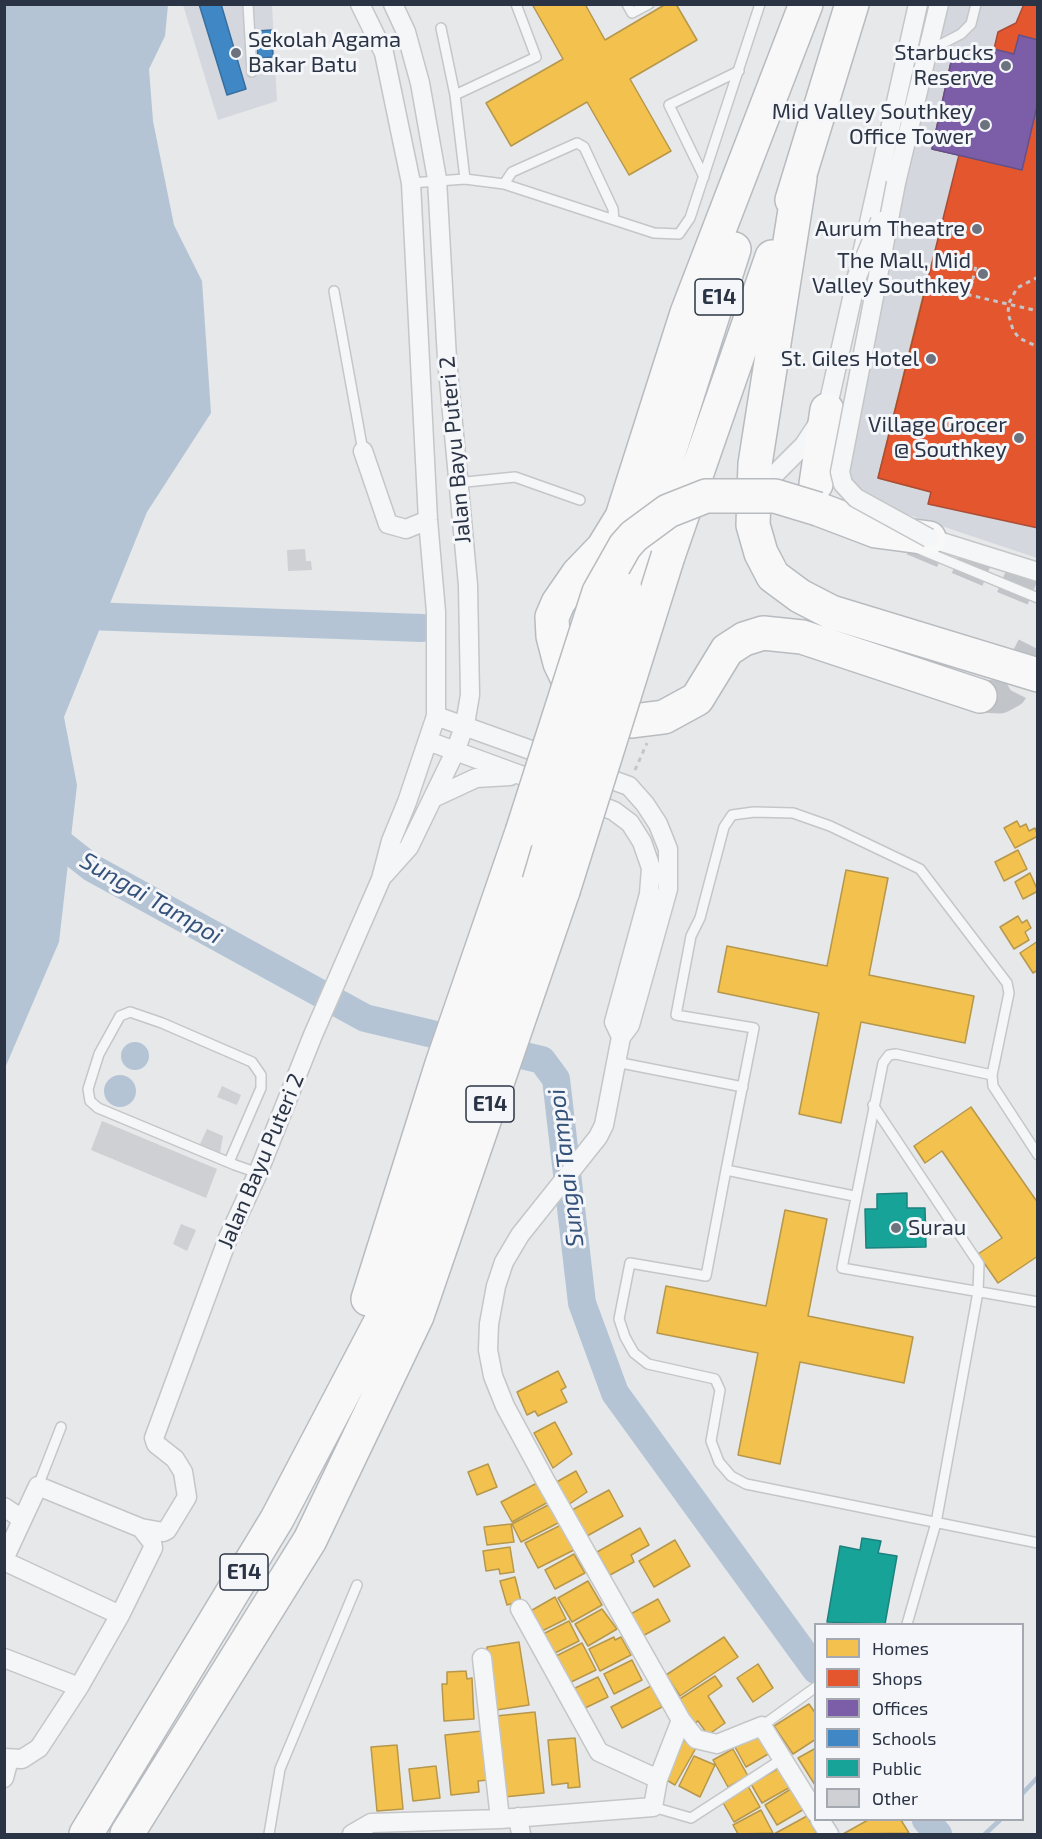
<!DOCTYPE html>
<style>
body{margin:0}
#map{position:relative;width:1042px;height:1839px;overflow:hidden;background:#e6e8ea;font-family:"Exo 2",sans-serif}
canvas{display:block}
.frame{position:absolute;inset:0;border:6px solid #2b3445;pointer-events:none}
.legend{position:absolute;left:814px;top:1623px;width:210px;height:198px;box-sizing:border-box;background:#f4f6f9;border:2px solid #a4a8b1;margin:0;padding:8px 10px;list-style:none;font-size:18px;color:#2b3445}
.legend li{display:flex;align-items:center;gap:12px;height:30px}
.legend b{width:30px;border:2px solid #a4a8b1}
</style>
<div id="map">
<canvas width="1042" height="1839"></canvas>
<div class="frame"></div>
<ul class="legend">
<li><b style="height:16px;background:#f2c14e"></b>Homes</li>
<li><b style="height:16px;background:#e4572e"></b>Shops</li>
<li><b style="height:16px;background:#7b5ea7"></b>Offices</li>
<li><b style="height:16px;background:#3f88c5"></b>Schools</li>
<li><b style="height:16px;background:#17a398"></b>Public</li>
<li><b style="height:16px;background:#ced0d3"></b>Other</li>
</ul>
</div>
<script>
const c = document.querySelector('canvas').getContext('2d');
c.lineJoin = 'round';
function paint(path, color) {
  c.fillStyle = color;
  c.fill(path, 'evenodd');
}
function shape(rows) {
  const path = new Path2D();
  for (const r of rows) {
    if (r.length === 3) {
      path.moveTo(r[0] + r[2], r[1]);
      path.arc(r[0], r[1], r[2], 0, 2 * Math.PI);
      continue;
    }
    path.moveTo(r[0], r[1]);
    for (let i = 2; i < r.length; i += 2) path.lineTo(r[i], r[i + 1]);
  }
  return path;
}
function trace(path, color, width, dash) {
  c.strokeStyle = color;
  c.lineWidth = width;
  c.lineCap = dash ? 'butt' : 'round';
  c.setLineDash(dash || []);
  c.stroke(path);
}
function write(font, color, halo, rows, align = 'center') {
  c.font = font + ' "Exo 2",sans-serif';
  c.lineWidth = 6;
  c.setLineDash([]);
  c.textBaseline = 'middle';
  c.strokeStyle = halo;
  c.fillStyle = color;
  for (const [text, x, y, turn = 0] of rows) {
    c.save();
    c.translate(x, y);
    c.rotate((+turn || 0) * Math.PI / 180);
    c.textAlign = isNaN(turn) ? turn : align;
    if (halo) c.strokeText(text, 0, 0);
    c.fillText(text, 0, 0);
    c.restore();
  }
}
const built = shape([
 [183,5,272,5,277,101,218,120],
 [946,5,1037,5,1037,558,888,508,861,494,846,473,926,74]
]);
const water = shape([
 [5,4,168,5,165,36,149,69,153,121,174,225,202,281,211,413,147,512,64,717,77,785,59,942,5,1068],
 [135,1056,14],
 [120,1091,16]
]);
const homes = shape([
 [532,4,585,4,605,40,666,4,676,4,697,40,630,79,671,151,629,175,587,102,511,146,486,103,563,59,532,4],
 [924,292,977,305,931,492,878,478,924,292],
 [1017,821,1020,827,1026,824,1029,831,1035,828,1038,836,1015,848,1004,828,1017,821],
 [1018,850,1027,869,1004,881,995,862,1018,850],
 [846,870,888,878,869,975,974,996,965,1043,861,1022,841,1123,799,1114,819,1013,718,992,727,946,827,966,846,870],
 [1030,873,1038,891,1023,899,1015,882,1030,873],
 [1018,916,1022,923,1027,920,1031,928,1025,932,1029,940,1014,949,1000,927,1018,916],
 [1038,941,1038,970,1033,973,1020,953,1038,941],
 [971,1107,1038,1203,1038,1256,998,1283,978,1254,1002,1238,942,1151,925,1163,914,1146,971,1107],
 [785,1210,827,1219,808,1316,913,1337,904,1383,800,1362,780,1464,738,1455,758,1353,657,1333,666,1286,766,1306,785,1210],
 [558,1371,566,1387,561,1390,567,1402,538,1416,535,1411,527,1415,517,1392,558,1371],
 [555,1422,572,1454,553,1468,534,1433,555,1422],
 [488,1464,497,1487,477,1495,468,1472,488,1464],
 [576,1471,587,1492,568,1505,553,1484,576,1471],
 [539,1482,550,1501,512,1522,501,1502,539,1482],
 [609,1490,623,1516,587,1536,572,1510,609,1490],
 [550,1504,560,1522,521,1542,512,1524,550,1504],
 [511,1524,514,1542,487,1545,484,1527,511,1524],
 [561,1525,574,1550,538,1568,525,1543,561,1525],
 [640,1528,649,1545,631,1555,634,1562,610,1575,597,1552,640,1528],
 [675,1540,690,1566,654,1587,639,1561,675,1540],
 [510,1547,514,1572,500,1574,499,1569,486,1571,483,1551,510,1547],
 [574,1554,585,1573,555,1589,545,1570,574,1554],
 [515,1577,521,1601,507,1605,500,1581,515,1577],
 [588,1581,602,1605,572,1622,558,1598,588,1581],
 [555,1597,566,1619,538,1633,527,1613,555,1597],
 [658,1599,670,1621,639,1638,627,1616,658,1599],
 [602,1609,617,1629,588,1646,575,1624,602,1609],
 [569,1621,579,1641,553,1654,543,1634,569,1621],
 [614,1637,615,1640,621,1637,631,1655,600,1671,589,1649,614,1637],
 [724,1637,738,1657,680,1696,666,1675,724,1637],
 [519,1642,529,1705,496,1710,487,1647,519,1642],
 [582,1643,596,1670,567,1684,554,1657,582,1643],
 [632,1660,642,1680,614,1694,604,1674,632,1660],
 [758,1664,773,1688,753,1702,737,1678,758,1664],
 [466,1671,467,1679,472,1678,474,1719,444,1721,442,1684,447,1684,447,1672,466,1671],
 [715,1676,722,1686,708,1696,725,1723,708,1735,698,1721,690,1726,675,1702,715,1676],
 [598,1677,608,1697,581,1710,571,1690,598,1677],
 [651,1686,662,1707,622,1728,611,1707,651,1686],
 [809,1704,816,1714,816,1739,793,1754,774,1726,809,1704],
 [535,1712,544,1793,504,1797,496,1716,535,1712],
 [482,1731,488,1780,478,1781,479,1792,451,1795,445,1735,482,1731],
 [758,1733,770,1753,746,1767,735,1747,758,1733],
 [575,1738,580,1787,568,1788,568,1783,552,1785,548,1740,575,1738],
 [680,1738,696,1748,675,1785,658,1775,680,1738],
 [397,1745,403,1809,377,1811,371,1747,397,1745],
 [816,1748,816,1785,815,1785,798,1758,816,1748],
 [733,1749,748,1776,728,1787,713,1760,733,1749],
 [694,1756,715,1765,700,1797,679,1786,694,1756],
 [436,1766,440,1798,413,1801,409,1769,436,1766],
 [781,1767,792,1786,762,1803,751,1784,781,1767],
 [748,1786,760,1807,734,1822,722,1801,748,1786],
 [794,1787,806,1808,777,1825,765,1805,794,1787],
 [761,1810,773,1833,738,1834,733,1825,761,1810],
 [807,1816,817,1834,774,1834,807,1816],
 [868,1820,901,1820,909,1833,843,1834,868,1820]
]);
const shops = shape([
 [1038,4,1038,528,928,504,931,492,878,478,959,155,932,149,953,53,991,62,998,32,1016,23,1024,4,1038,4]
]);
const offices = shape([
 [1019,35,1038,40,1038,102,1022,170,932,149,953,53,991,62,994,49,1014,54,1019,35]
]);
const schools = shape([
 [199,4,221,4,246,89,227,95,199,4],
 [272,30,273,57,258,58,256,31,272,30]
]);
const public = shape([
 [907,1193,907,1208,925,1208,926,1247,866,1248,865,1209,877,1209,877,1194,907,1193],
 [862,1538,881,1541,878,1553,897,1556,885,1624,827,1622,840,1546,860,1550,862,1538]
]);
const stream = shape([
 [1022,1794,1038,1777],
 [985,1834,1000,1820]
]);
const river = shape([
 [4,613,422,628],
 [4,799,92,868,365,1018,542,1060,556,1079,582,1303,615,1393,816,1670],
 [926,1820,938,1834]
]);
const building = shape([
 [305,549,306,561,311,561,312,570,288,571,287,550],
 [222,1086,241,1095,237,1105,217,1097],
 [102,1121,217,1169,206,1198,91,1150],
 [207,1129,223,1136,220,1153,200,1144],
 [181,1224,196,1230,187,1251,173,1244]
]);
const highwayTunnel = shape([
 [913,539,1038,591],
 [980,696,1000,697,1011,691,1038,638]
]);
const path = shape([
 [933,256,976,266,969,295,1038,311],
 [1038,277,1017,288,1009,303,1008,313,1013,330,1019,338,1038,347],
 [635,770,647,743]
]);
const lane = shape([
 [248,4,252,72],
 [627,4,632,13,649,4],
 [441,28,455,95,465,179],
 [930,50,961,34,971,24,976,4],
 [455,95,536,57,516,4],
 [704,177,669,105,739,71],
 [411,183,465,179,504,184,654,233,679,234,690,218,760,4],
 [504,184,512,172,577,143,584,147,613,209,614,220],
 [334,291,363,451],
 [456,483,515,477,580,500],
 [919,549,1038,598],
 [616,1062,743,1087],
 [992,1075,896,1054,889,1055,883,1063,842,1268,1038,1302],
 [873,1105,979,1264,978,1292,936,1523,907,1624],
 [229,1162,261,1088,261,1075,252,1062,162,1023,130,1012,120,1016,99,1054,88,1089,90,1101,98,1108,235,1165,258,1173],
 [726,1170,754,1028,676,1015,691,936,700,918,724,827,732,815,754,812,793,813,830,826,920,869,1007,983,1009,993,992,1075,993,1086,1038,1155],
 [854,1196,726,1170,706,1276,630,1263,619,1319,625,1337,634,1353,648,1364,715,1379,720,1390,711,1441,719,1462,731,1476,746,1484,1038,1543],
 [38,1486,61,1427],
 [762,1726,816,1687],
 [653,1807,691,1818,782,1759],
 [269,1834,280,1769,357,1585]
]);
const street = shape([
 [896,183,939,4],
 [363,451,388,524,406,529,428,520],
 [754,490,775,474,804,445,827,410,918,4],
 [929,538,1038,572],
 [436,716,553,758],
 [428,741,545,784],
 [593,773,629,786,645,804,658,824,668,849,668,889,630,1025,621,1037,604,1125,598,1137,520,1235,504,1262,496,1286,489,1324,488,1350,493,1376,505,1406,545,1480,681,1720,696,1739,717,1744,762,1726,816,1813],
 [433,798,476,778,510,776],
 [584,799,614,811,630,823,642,842,651,868,649,894,614,1022,621,1037],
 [384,875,409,847,455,752,465,724,470,695,468,585,447,359,437,179,420,83,406,32,393,4],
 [4,1507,22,1519],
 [4,1559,38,1486,141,1528,163,1532,167,1530,187,1497,183,1472,175,1459,156,1444,154,1438,228,1238,258,1173,313,1035,381,879,391,841,407,802,436,716,436,612,428,520,411,183,384,53,360,4],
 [4,1561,120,1615],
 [4,1658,79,1687],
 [482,1658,500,1819],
 [4,1758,22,1759,39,1748,79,1687,120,1615,153,1548,152,1542,141,1528],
 [4,1778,9,1759],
 [658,1779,681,1720],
 [518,1817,521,1834],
 [820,1820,829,1834],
 [352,1834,371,1823,500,1819,653,1807,658,1779,599,1752,520,1609]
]);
const highway = shape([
 [806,4,687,313,622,517,603,548,578,574,558,603,552,617,553,636,560,663,574,692,600,713,632,721,664,717,697,699,727,650,744,639,763,633,802,637,980,696],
 [800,178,755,464,753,525,761,553,773,576,800,596,831,612,1038,675],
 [792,200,852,4],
 [816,484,827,410],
 [818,509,876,531,929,538],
 [668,556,772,257],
 [625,590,734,249],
 [368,1299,442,1064,522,832],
 [86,1834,277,1519,390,1304,539,882],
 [127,1834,310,1540,417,1316,563,891]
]);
const streetBridge = shape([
 [896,183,840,472,843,484,856,498,929,538],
 [856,279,880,221]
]);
const highwayBridge = shape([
 [522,832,599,592,625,546,634,536,668,511,706,496,775,496,818,509],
 [539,882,625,590],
 [563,891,668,556]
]);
const markers = [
 [236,53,6,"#6c737f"],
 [1006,66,6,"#6c737f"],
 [985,125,6,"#6c737f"],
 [977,229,6,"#6c737f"],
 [983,274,6,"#6c737f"],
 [931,359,6,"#6c737f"],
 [1019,438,6,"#6c737f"],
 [896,1228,6,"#6c737f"]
];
const shields = [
 [719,297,48],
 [490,1104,48],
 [244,1572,48]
];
const shieldNames = [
 ["E14",719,297],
 ["E14",490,1104],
 ["E14",244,1572]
];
const poiNames = [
 ["Sekolah Agama",248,40,"left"],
 ["Bakar Batu",248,65,"left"],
 ["Starbucks",994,53],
 ["Reserve",994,78],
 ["Mid Valley Southkey",973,112],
 ["Office Tower",973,137],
 ["Aurum Theatre",965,229],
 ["The Mall, Mid",971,261],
 ["Valley Southkey",971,286],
 ["St. Giles Hotel",919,359],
 ["Village Grocer",1007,425],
 ["@ Southkey",1007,450],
 ["Surau",908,1228,"left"]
];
const streetNames = [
 ["Jalan Bayu Puteri 2",455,450,-95],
 ["Jalan Bayu Puteri 2",261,1161,-67]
];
const waterNames = [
 ["Sungai Tampoi",151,898,30],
 ["Sungai Tampoi",566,1168,-97]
];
paint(built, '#d4d7dd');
paint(water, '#b4c4d5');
paint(homes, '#f2c14e');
trace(homes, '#b6974b', 1.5);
paint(shops, '#e4572e');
trace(shops, '#ac4c35', 1.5);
paint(offices, '#7b5ea7');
trace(offices, '#63518a', 1.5);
paint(schools, '#3f88c5');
trace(schools, '#396f9f', 1.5);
paint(public, '#17a398');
trace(public, '#1d827f', 1.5);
trace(stream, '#b4c4d5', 4.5);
trace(river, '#b4c4d5', 28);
paint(building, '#ced0d3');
trace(highwayTunnel, '#c1c4c9', 33, [33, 16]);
trace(lane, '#c4c6c8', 12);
trace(street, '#c4c6c8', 21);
trace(highway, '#b8bbbf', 36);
trace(path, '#c5c6ca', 3, [4.5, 4.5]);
trace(lane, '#f5f6f7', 9);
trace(street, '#f5f6f7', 18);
trace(highway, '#f8f8f8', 33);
trace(streetBridge, '#c4c6c8', 21, []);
trace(highwayBridge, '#b8bbbf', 36, []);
trace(streetBridge, '#f5f6f7', 18);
trace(highwayBridge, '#f8f8f8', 33);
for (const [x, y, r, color] of markers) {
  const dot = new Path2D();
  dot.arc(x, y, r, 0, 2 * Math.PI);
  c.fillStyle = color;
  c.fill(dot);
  trace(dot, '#f4f6f9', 2);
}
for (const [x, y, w] of shields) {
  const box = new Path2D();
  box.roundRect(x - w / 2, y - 18, w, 36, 4.5);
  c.fillStyle = '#f4f6f9';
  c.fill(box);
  trace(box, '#2b3445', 1.5);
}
write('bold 21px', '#2b3445', null, shieldNames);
write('22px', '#2b3445', '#f4f6f9', poiNames, 'right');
write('22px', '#2b3445', '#f4f6f9', streetNames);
write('italic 24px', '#34527a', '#f4f6f9', waterNames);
</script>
